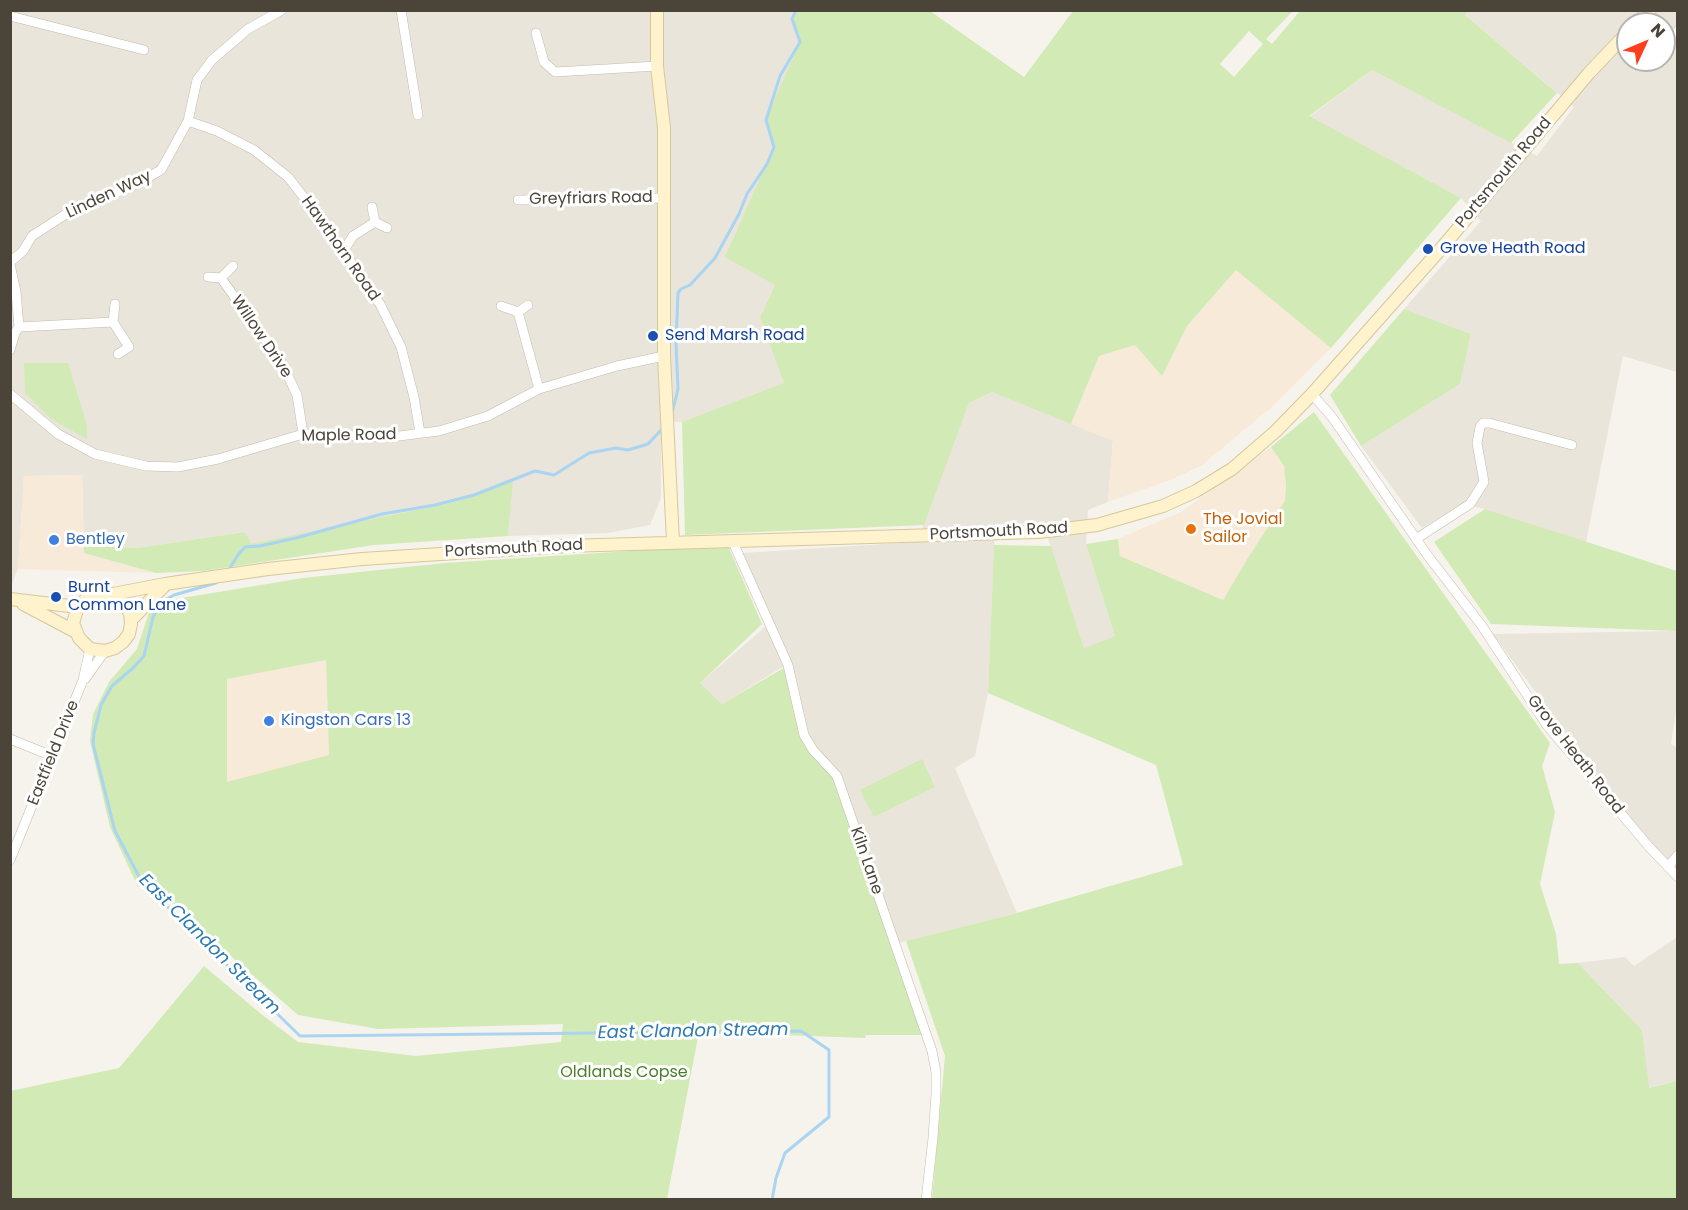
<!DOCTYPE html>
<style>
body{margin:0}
#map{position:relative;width:1688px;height:1210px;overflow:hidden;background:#f6f3ec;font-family:Poppins,sans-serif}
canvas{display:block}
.frame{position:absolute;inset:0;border:12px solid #4b4439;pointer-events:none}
.north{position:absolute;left:1616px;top:12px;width:60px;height:60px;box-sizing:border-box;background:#fff;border:2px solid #b7b4b0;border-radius:50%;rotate:46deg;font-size:16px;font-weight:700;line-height:24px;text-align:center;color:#4b4439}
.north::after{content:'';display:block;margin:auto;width:21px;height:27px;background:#fc3f1d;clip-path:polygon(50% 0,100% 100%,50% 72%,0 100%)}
</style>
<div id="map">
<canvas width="1688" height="1210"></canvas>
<div class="frame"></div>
<div class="north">N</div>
</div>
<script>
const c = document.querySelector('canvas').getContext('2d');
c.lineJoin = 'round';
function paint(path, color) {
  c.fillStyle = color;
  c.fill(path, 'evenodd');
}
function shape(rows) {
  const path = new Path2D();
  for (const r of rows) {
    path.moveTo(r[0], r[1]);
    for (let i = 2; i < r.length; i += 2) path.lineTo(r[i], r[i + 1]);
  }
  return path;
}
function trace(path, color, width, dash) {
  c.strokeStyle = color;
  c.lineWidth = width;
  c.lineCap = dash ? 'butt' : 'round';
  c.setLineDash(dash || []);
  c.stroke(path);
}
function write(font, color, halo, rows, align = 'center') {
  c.font = font + ' Poppins,sans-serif';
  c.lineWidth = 6;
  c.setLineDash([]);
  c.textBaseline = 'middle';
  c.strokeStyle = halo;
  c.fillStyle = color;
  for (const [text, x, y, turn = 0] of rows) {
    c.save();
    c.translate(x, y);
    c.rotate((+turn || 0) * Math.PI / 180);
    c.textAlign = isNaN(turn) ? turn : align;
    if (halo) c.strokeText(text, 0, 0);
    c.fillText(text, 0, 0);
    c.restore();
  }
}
const residential = shape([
 [11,11,795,11,792,19,800,42,774,147,775,285,760,317,785,384,682,422,661,421,661,498,650,525,608,533,508,536,512,480,455,502,250,545,245,532,137,548,84,545,82,475,24,476,18,569,11,586],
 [1468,11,1677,11,1677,372,1623,356,1586,542,1485,509,1463,504,1422,528,1361,446,1460,384,1471,334,1404,309,1481,221,1461,198,1309,117,1372,70,1537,156,1574,107,1465,15],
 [1628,24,1664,24,1664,60,1628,60],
 [992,392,1113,440,1108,502,1088,510,1086,544,1115,636,1084,648,1043,523,995,524,988,693,975,756,955,768,1017,913,898,943,806,734,789,663,722,704,700,683,772,621,742,553,917,542,969,403],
 [1677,631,1677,704,1671,744,1677,748,1677,877,1650,848,1493,634],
 [1677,937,1677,1081,1648,1088,1642,1030,1578,963,1625,957,1634,966]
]);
const commercial = shape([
 [1236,270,1279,303,1331,348,1274,405,1202,465,1173,479,1108,502,1113,441,1071,424,1099,356,1135,345,1162,376,1187,326],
 [1271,447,1284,466,1286,486,1285,505,1246,561,1223,600,1120,556,1118,539,1181,512],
 [82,475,84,553,156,573,18,569,24,476],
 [326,660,329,756,227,783,226,679]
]);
const green = shape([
 [795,11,930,11,1024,77,1073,11,1293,11,1266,39,1272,44,1300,11,1468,11,1465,15,1557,93,1511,143,1372,70,1309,116,1461,198,1331,348,1236,270,1187,326,1162,376,1135,345,1099,356,1071,424,992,392,969,403,924,525,685,535,682,422,784,383,760,317,775,285,725,257,774,147,766,119,800,42,793,18],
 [1249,31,1263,44,1234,77,1220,64],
 [1404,309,1471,334,1460,384,1361,446,1330,395],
 [24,363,68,363,87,425,87,439,51,419,25,393],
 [1314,412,1550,743,1542,766,1555,812,1540,884,1556,934,1559,964,1578,963,1642,1030,1649,1088,1677,1081,1677,1199,932,1199,945,1056,906,941,1017,913,1183,865,1156,765,988,693,994,545,1051,546,1084,648,1115,636,1086,544,1118,539,1120,556,1223,600,1246,561,1285,501,1286,486,1284,466,1271,447],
 [513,480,508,536,374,545,203,571,156,573,84,553,84,545,137,548,245,532,251,544,455,502],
 [1485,509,1677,571,1677,631,1491,624,1434,542],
 [729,548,762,624,700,683,722,704,787,666,798,717,835,777,924,1035,866,1035,865,1038,699,1032,667,1199,11,1199,10,1091,119,1068,204,966,261,1014,298,1042,416,1056,561,1042,563,1024,378,1029,298,1015,157,891,146,877,138,887,110,827,90,741,93,714,109,682,137,649,152,603,303,578,445,563,661,549],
 [326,660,329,755,227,782,227,679],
 [922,759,935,787,874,817,860,790]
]);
const stream = shape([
 [672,413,678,389,676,344,678,293,681,289,690,285,715,258,739,214,747,194,767,164,774,147,766,120,780,76,800,42,792,19,796,10],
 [228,571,238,555,245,547,260,546,296,538,382,514,435,505,474,495,535,471,554,475,589,453,616,448,628,450,648,444,663,428],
 [219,580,216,583,174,595,161,602,153,617,144,656,134,667,112,686,101,705,94,733,93,744,115,831,142,882,300,1036,801,1031,829,1050,829,1117,785,1153,776,1178,772,1200]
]);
const street = shape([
 [401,10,418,115],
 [10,16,144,50],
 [536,33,544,62,555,72,657,66],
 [1676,33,1678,31],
 [188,121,217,131,254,150,288,177,323,222,380,304,401,347,414,397,420,433],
 [518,200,664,198],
 [372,207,375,222,387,228],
 [344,250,353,236,375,222],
 [10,262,23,251,32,236,66,214,132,186,161,170,188,121,197,80,212,60,248,29,282,10],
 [10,264,16,292,19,327,15,333,10,350],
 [208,277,221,278,283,365,297,395,303,434],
 [221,278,233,266],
 [115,304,113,322,129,347,118,354],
 [501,306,518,312,528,305],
 [518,312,539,389],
 [19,327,113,322],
 [10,394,58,434,95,454,146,466,178,467,218,459,303,434,391,437,439,431,488,416,539,389,617,366,664,356],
 [1312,394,1332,417,1428,556,1482,626,1546,724,1650,848,1678,877],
 [1416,539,1470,504,1484,482,1477,443,1480,427,1483,423,1489,423,1572,445],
 [732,540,788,665,804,735,813,750,837,776,932,1051,936,1072,936,1094,933,1138,926,1200],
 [85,679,105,651],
 [10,739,52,756],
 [10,860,83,680,90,649],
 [1668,867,1678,855]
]);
const secondary = shape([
 [657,10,657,66,664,128,664,356,673,542],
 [1636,24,1650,10],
 [113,594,125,605,130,613,131,624,129,634,123,642,115,648,105,651,90,649,79,638,73,623,78,607,89,596,102,592,113,594,165,584,268,569,362,559,566,546,1039,532,1097,525,1163,506,1196,491,1232,469,1276,431,1312,394,1439,251,1589,73,1628,32],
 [10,599,78,607],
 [23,604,76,632],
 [131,620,165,585]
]);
const markers = [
 [1428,249,6,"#1a4fb4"],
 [653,336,6,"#1a4fb4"],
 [1191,529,6,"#e8710a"],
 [54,540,6,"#3f7fe0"],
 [56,597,6,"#1a4fb4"],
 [269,721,6,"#3f7fe0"]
];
const streetNames = [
 ["Portsmouth Road",1504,173,-50],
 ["Linden Way",109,195,-25],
 ["Greyfriars Road",591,199,-1],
 ["Hawthorn Road",340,249,55],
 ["Willow Drive",261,337,56],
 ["Maple Road",349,436,-1],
 ["Portsmouth Road",999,532,-3],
 ["Portsmouth Road",514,549,-3],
 ["Eastfield Drive",54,753,-68],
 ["Grove Heath Road",1575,755,52],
 ["Kiln Lane",866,861,71]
];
const transitNames = [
 ["Grove Heath Road",1440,249],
 ["Send Marsh Road",665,336],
 ["Burnt",68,588],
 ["Common Lane",68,606]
];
const foodNames = [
 ["The Jovial",1203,520],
 ["Sailor",1203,538]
];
const shopNames = [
 ["Bentley",66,540],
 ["Kingston Cars 13",281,721]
];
const parkNames = [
 ["Oldlands Copse",624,1073]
];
const waterNames = [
 ["East Clandon Stream",209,945,45],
 ["East Clandon Stream",693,1032,-1]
];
paint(residential, '#eae5da');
paint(commercial, '#f7ead8');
paint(green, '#d2eab5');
trace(stream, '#a9d4f2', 3);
trace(street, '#c2bbae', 10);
trace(secondary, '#d6c79b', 14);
trace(street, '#fff', 9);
trace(secondary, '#fff3cd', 12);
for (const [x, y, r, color] of markers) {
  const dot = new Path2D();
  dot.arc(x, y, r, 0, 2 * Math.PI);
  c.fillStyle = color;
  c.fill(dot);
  trace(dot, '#fff', 2);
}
write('16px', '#4b4439', '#fff', streetNames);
write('16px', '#164399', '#fff', transitNames, 'left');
write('16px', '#c56008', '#fff', foodNames, 'left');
write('16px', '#366cbe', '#fff', shopNames, 'left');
write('16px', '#4a7f2a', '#fff', parkNames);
write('italic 18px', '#2e7ab2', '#fff', waterNames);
</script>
